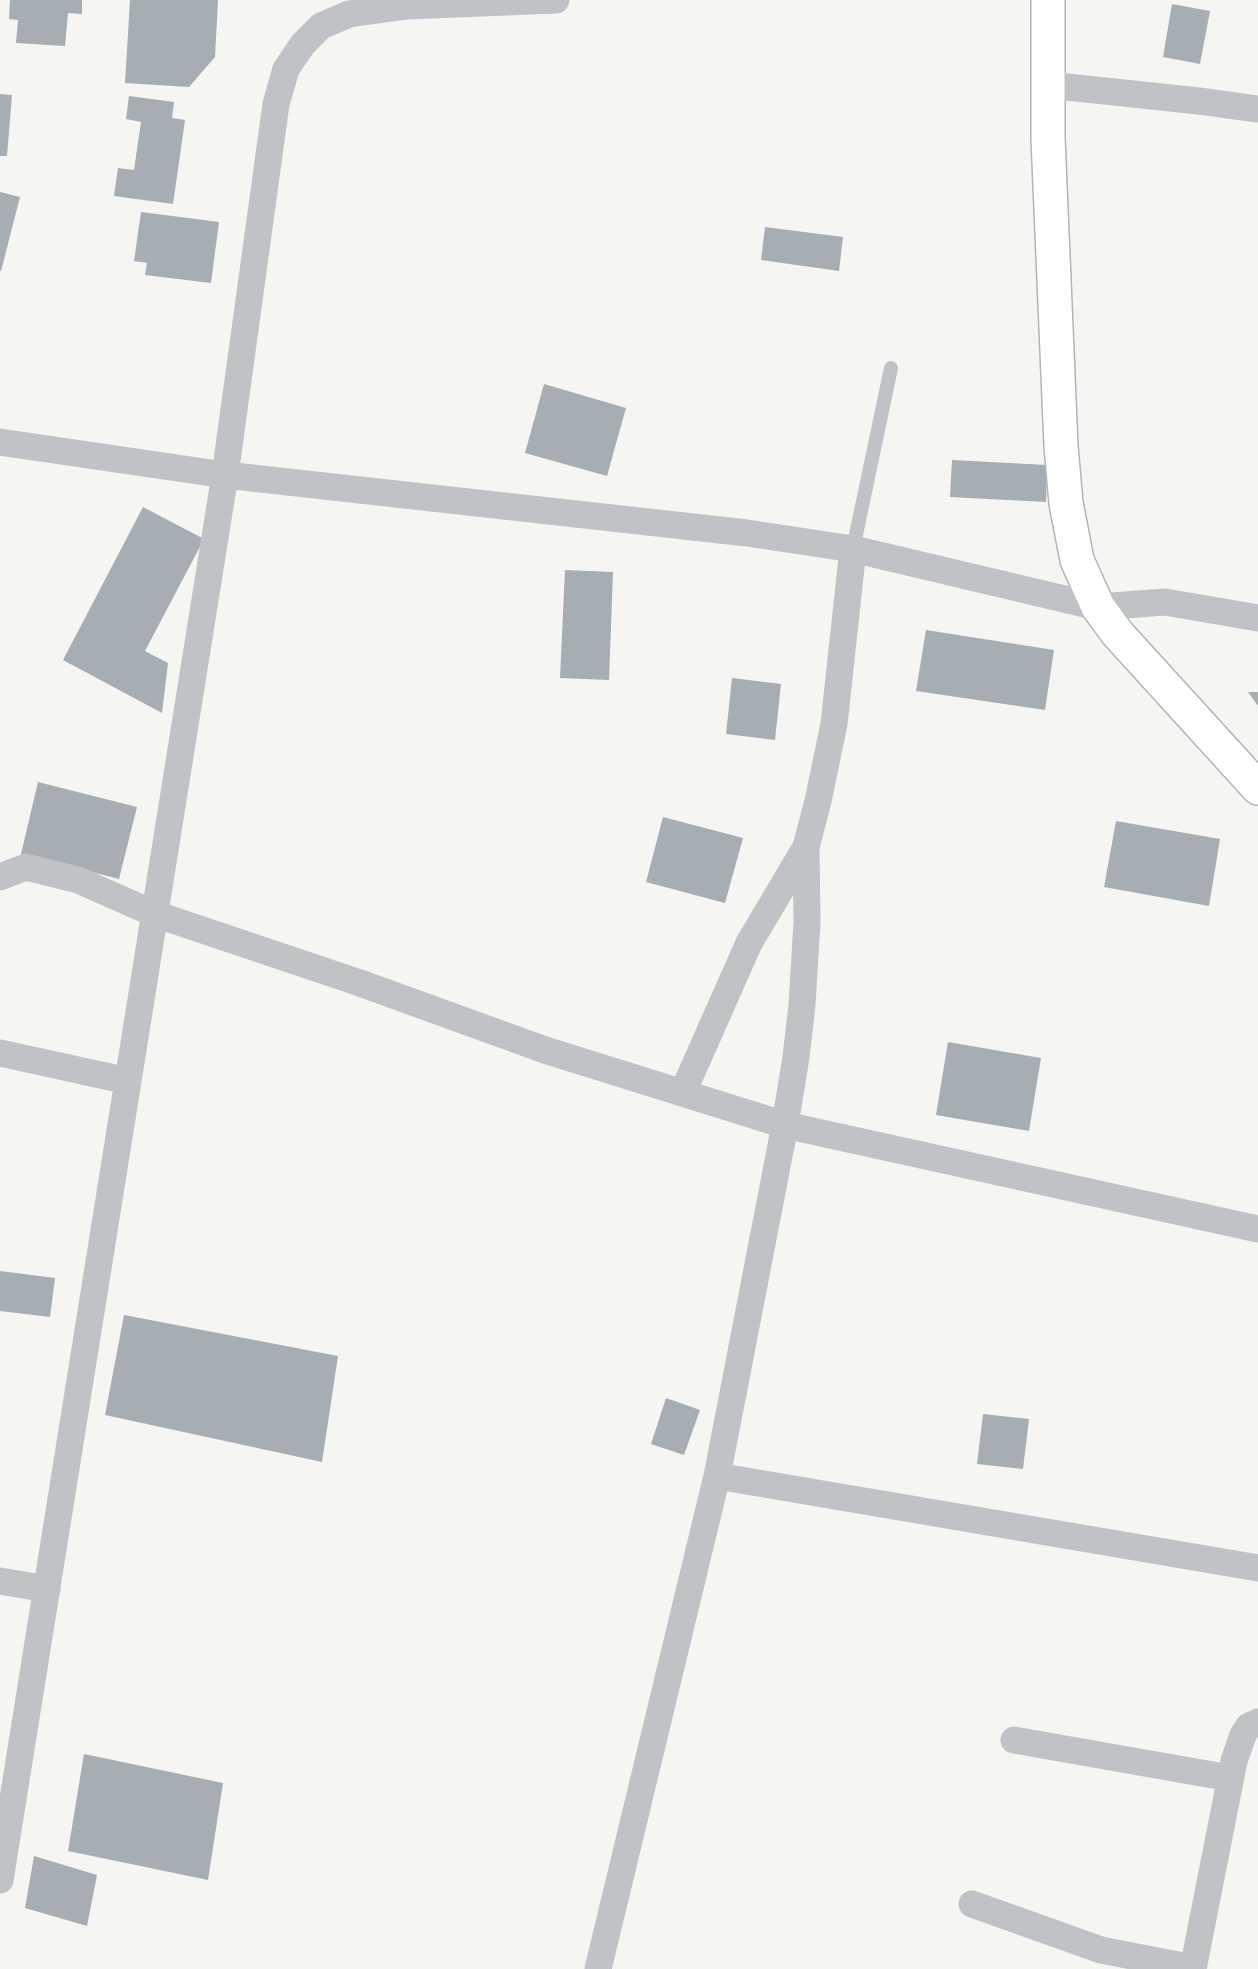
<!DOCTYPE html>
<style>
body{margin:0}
canvas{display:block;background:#f5f5f2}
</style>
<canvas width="1258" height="1969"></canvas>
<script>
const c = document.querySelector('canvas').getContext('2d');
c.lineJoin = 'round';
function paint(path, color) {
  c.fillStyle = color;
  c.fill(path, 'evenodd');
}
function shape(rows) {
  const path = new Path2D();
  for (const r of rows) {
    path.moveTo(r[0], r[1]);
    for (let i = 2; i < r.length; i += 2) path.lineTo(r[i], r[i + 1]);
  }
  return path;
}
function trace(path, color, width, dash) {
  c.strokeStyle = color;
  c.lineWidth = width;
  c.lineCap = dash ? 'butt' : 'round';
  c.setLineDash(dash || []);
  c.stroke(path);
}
const building = shape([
 [10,0,82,0,82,14,68,13,65,46,16,43,18,20,9,19],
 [130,0,218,0,215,57,189,87,125,83],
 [1172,4,1210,11,1200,64,1163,57],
 [0,94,12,95,7,156,0,156],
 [129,96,174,102,172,118,185,120,173,204,114,196,118,168,134,170,141,122,126,119],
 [0,192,20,197,1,271,0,271],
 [141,212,219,222,211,283,145,275,147,263,134,261],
 [765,227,843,237,839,271,761,260],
 [544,384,626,408,607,476,525,453],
 [952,460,1047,465,1046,502,950,497],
 [143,507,204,539,145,651,168,663,162,713,63,660],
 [565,570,613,572,609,680,560,678],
 [926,630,1054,650,1045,710,916,691],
 [732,678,781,684,775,740,726,734],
 [1248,692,1258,692,1258,706],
 [38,782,137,807,119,879,21,854],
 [663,817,743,838,725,903,646,882],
 [1116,821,1220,839,1209,906,1104,887],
 [948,1042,1041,1058,1029,1131,936,1115],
 [0,1271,55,1278,50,1317,0,1311],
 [124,1315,338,1356,322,1462,105,1415],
 [666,1398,700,1410,684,1455,651,1444],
 [983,1414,1029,1419,1023,1469,977,1464],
 [84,1754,223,1783,208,1880,68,1851],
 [34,1856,97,1875,87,1926,25,1908]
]);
const lane = shape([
 [853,549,891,368]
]);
const street = shape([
 [1048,85,1199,101,1258,109],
 [0,442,225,475,747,533,853,549,1098,607,1165,602,1258,618],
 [0,877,26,867,78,880,155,914,360,983,545,1050,785,1125,1258,1229],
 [0,1053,128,1081],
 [683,1092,749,943,806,847],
 [717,1476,1258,1568],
 [0,1581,47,1589],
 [1014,1740,1230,1778],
 [0,1880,225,475,276,104,286,69,303,44,321,26,349,14,407,6,556,0],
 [972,1904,1101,1950,1193,1968],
 [598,1969,717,1476,785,1125,796,1057,802,1005,807,922,806,847,818,801,834,724,853,549],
 [1193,1969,1234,1761,1243,1735,1249,1726,1258,1722]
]);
const secondary = shape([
 [1048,0,1048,138,1061,446,1066,503,1077,560,1098,607,1117,633,1258,788]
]);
paint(building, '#a6aeb3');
trace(secondary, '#afb5b9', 36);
trace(lane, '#bfc3c6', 14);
trace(street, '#bfc3c6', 27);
trace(secondary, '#fff', 33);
</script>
